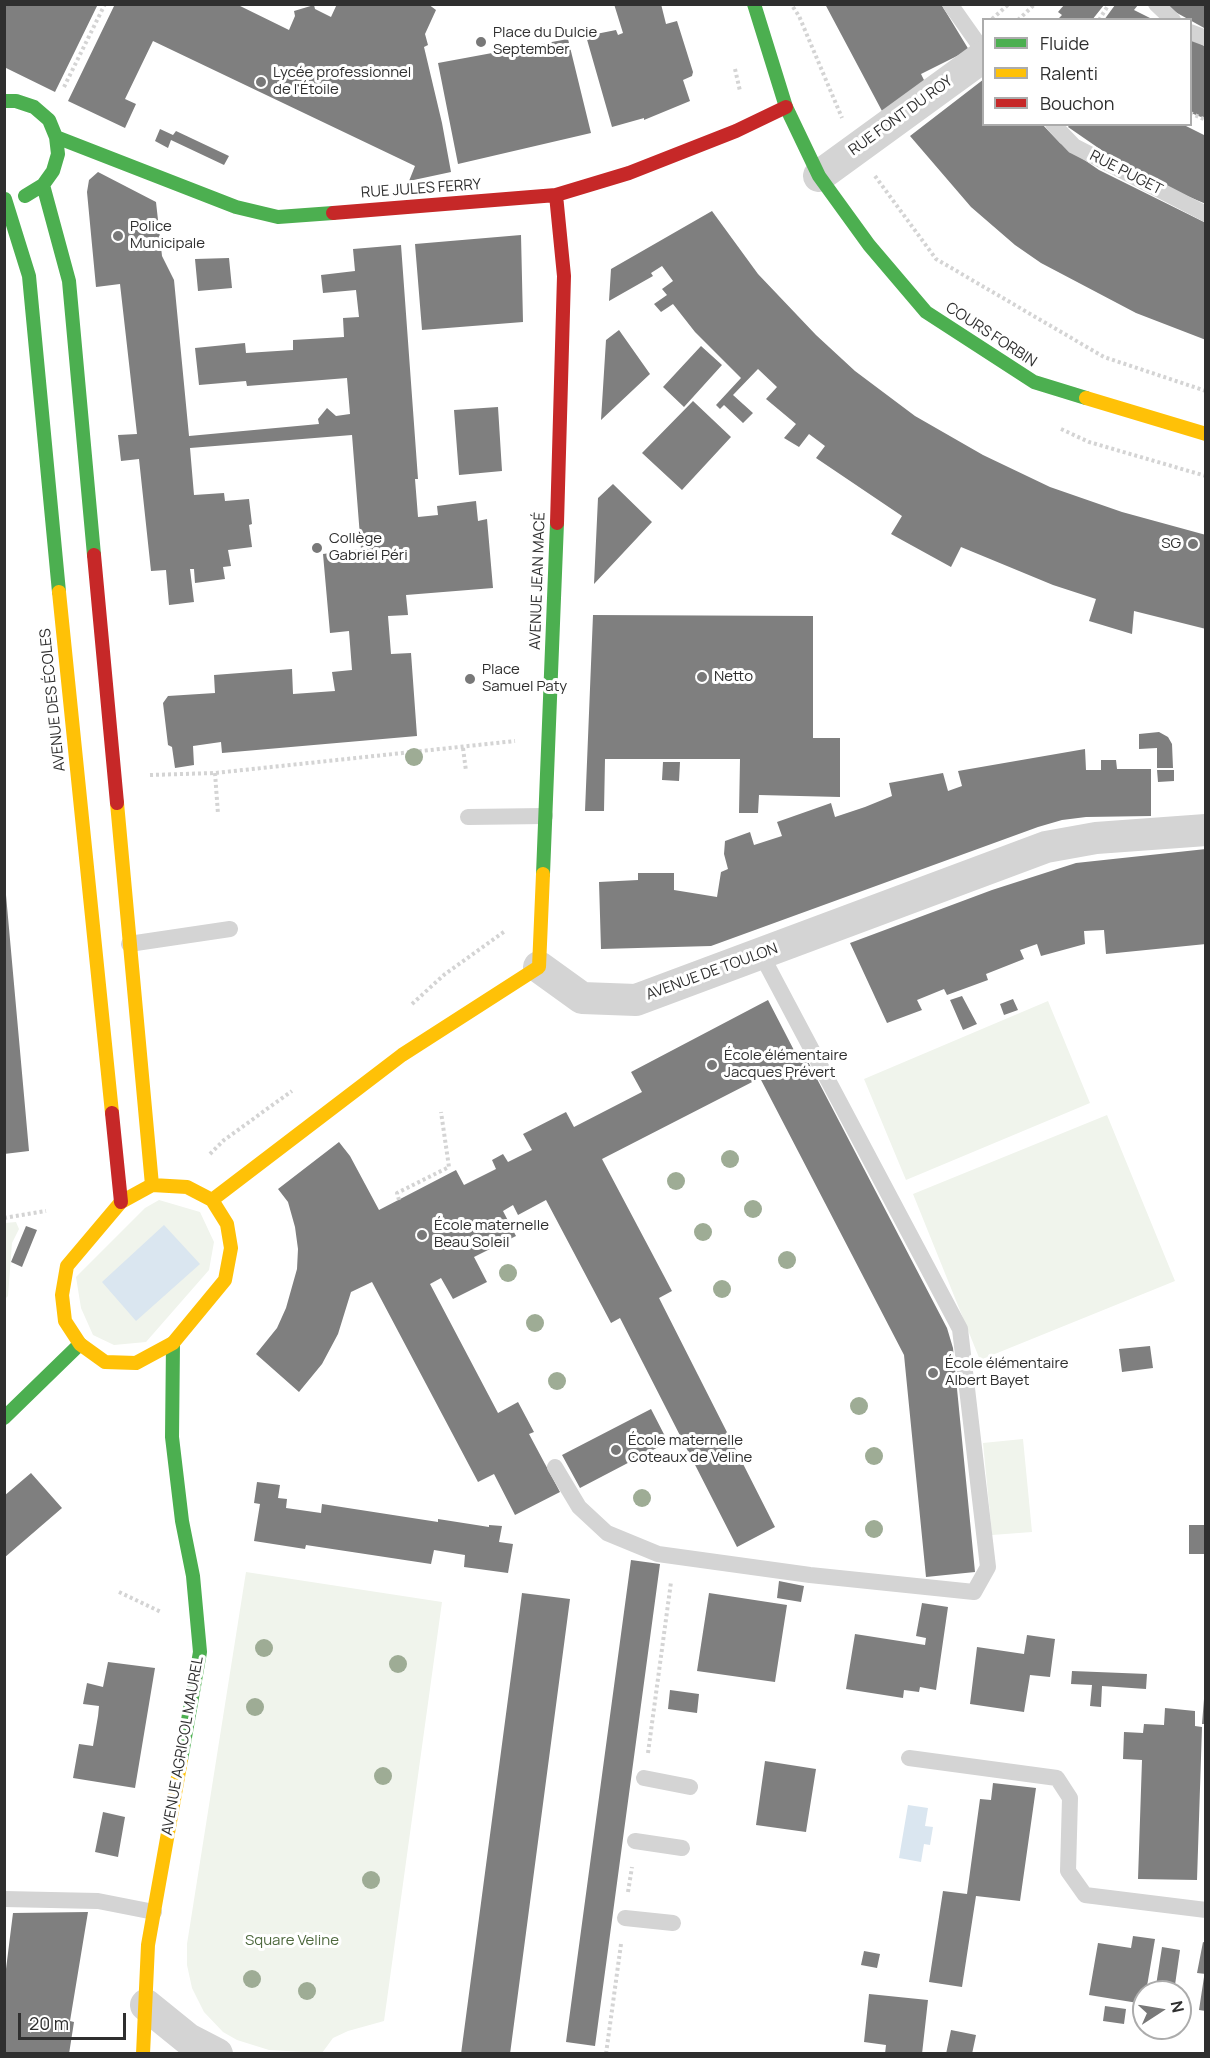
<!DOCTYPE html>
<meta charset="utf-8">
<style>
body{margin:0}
#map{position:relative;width:1210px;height:2058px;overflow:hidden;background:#fff;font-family:Manrope,sans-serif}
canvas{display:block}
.frame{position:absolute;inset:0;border:6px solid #2f2f2f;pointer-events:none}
.legend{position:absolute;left:982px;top:18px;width:210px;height:108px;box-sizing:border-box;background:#fff;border:2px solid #acacac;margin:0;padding:8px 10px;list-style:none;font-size:18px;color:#2f2f2f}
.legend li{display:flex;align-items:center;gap:12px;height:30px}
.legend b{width:30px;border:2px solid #acacac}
.north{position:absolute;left:1132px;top:1980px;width:60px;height:60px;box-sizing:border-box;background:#fff;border:2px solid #acacac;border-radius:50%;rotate:78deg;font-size:16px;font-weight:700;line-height:24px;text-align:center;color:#2f2f2f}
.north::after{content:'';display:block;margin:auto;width:21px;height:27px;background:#787878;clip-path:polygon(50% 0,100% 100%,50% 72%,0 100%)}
.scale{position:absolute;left:18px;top:2013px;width:108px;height:27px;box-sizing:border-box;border:3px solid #2f2f2f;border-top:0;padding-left:8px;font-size:18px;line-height:21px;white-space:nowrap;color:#2f2f2f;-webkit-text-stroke:4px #fff;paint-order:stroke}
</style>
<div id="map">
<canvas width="1210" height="2058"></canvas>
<div class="frame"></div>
<ul class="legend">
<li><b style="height:8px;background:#4caf50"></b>Fluide</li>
<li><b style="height:8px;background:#ffc107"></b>Ralenti</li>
<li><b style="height:8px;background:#c62828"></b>Bouchon</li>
</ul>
<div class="north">N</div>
<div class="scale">20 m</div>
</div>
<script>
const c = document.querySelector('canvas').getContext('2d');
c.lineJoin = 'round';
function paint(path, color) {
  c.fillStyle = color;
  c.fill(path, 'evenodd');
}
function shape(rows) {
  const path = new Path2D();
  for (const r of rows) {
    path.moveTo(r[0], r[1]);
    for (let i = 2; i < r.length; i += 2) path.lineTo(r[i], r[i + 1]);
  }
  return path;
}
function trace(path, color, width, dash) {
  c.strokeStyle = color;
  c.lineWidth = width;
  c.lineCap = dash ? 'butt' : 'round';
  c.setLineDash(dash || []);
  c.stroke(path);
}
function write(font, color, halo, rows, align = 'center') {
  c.font = font + ' Manrope,sans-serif';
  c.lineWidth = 6;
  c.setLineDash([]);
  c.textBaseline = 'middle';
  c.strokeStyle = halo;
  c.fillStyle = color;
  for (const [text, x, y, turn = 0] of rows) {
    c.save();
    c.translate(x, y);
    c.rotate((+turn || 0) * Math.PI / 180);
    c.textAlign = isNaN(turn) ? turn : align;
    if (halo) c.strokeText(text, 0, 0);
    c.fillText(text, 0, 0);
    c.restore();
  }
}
const green = shape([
 [1048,1001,1090,1103,906,1180,864,1079],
 [1107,1115,1175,1281,980,1360,913,1194],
 [159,1200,200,1212,214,1242,209,1270,146,1342,114,1345,93,1335,81,1308,76,1277,145,1208],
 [16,1222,19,1229,12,1243,8,1296,5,1299,5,1223],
 [1023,1439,1032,1532,992,1535,983,1443],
 [246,1572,442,1602,384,2021,348,2031,333,2038,322,2053,269,2050,237,2040,223,2032,204,2012,192,1988,187,1965,187,1944]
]);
const water = shape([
 [164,1225,200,1264,136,1321,102,1282],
 [908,1805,928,1808,925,1826,933,1827,930,1845,924,1844,921,1862,899,1858]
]);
const building = shape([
 [4,4,98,4,55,92,4,67],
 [115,4,236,4,289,30,295,16,294,11,314,5,315,9,331,17,337,4,428,4,436,10,425,34,428,45,424,47,442,123,451,172,409,181,415,166,153,41,125,99,136,104,125,128,68,101],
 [614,4,661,4,666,24,677,21,693,72,692,76,683,80,690,101,644,120,644,118,612,127,586,36,616,30,618,35,623,33],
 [825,4,941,4,969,50,921,74,928,88,882,111],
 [1164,4,1206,4,1206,29,1168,8],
 [1064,5,1104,5,1092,20,1057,20,1062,15,1058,12],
 [1115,5,1138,5,1134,10,1154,20,1104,20],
 [1191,38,1206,47,1206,119,1191,113],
 [568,39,591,133,458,164,438,63],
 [984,79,984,124,1042,124,1060,143,1099,170,1206,223,1206,340,1136,313,1041,263,1015,245,971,207,910,136],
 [1070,124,1182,124,1206,136,1206,204,1166,187,1110,156,1068,127],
 [160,129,173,135,176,131,229,156,224,165,171,140,168,148,155,141],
 [98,172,156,202,162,256,174,280,189,436,319,424,318,419,327,408,336,416,350,414,347,378,247,386,246,381,199,385,195,348,245,343,246,353,293,350,293,340,344,337,343,318,359,317,356,290,323,293,321,275,355,271,353,249,401,245,418,479,415,479,418,517,438,515,437,506,476,501,478,521,487,519,493,588,406,595,408,615,388,616,391,654,411,653,417,736,222,753,221,742,193,746,194,765,175,768,172,747,168,745,163,703,168,696,215,693,214,675,292,669,293,694,335,691,332,672,352,670,349,631,330,633,323,554,361,549,352,435,190,448,194,495,224,493,225,501,249,499,252,524,249,525,252,547,228,550,231,566,223,567,225,579,195,583,194,569,190,569,194,602,169,605,166,570,151,571,139,459,121,461,118,435,137,434,120,284,96,287,87,192,89,180],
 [712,211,758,274,816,335,855,371,915,416,983,455,1050,487,1122,512,1206,535,1206,629,1134,611,1132,634,1089,621,1096,599,1053,585,961,547,951,567,891,534,902,516,816,458,825,446,809,434,799,447,784,438,796,424,766,399,777,387,758,369,733,395,753,413,743,423,724,405,720,409,716,405,741,378,695,332,673,304,661,312,654,304,667,295,662,289,673,281,662,266,651,273,653,276,609,301,611,269],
 [521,235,523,322,422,330,415,244],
 [229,258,232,288,198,291,195,259],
 [619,330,650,374,601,420,606,340],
 [701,346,722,365,684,407,663,387],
 [693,401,731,437,682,490,642,453],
 [498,407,502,471,459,475,454,410],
 [613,484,652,522,594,584,598,498],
 [593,615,813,616,813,738,840,738,840,797,759,795,758,813,739,813,740,759,605,759,604,811,585,811],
 [1159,732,1168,737,1172,744,1173,768,1157,768,1157,748,1139,749,1139,734],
 [1085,749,1086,770,1101,770,1101,760,1116,760,1117,769,1151,769,1151,816,1086,817,1062,820,1038,827,711,946,601,949,599,882,638,880,638,873,674,873,674,890,717,897,721,872,728,869,724,854,725,841,750,832,754,845,782,836,777,822,831,803,835,817,865,807,892,796,889,783,943,773,948,791,962,786,958,771],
 [663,762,680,762,679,781,662,780],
 [1157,770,1174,770,1174,781,1158,782],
 [1206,849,1206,944,1106,954,1104,930,1084,931,1085,944,1041,956,1037,944,1020,950,1024,959,986,974,988,980,947,995,944,989,917,1000,922,1010,887,1023,850,943,992,890,1076,863],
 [4,895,6,895,29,1151,4,1154],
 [962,996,977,1024,963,1030,950,1000],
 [1013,999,1018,1010,1004,1015,1000,1004],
 [768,1000,798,1058,804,1054,947,1328,953,1348,975,1572,926,1577,904,1355,760,1078,602,1159,672,1291,659,1298,775,1527,737,1547,620,1318,611,1323,546,1200,518,1215,513,1205,503,1211,516,1236,474,1257,487,1282,453,1299,441,1278,430,1284,498,1413,518,1402,534,1432,529,1434,560,1492,515,1515,494,1474,478,1482,372,1282,351,1292,338,1334,322,1364,299,1392,256,1354,277,1328,286,1308,297,1269,298,1249,295,1227,288,1202,278,1189,339,1142,350,1156,379,1210,456,1170,464,1185,496,1169,492,1160,503,1154,508,1162,532,1150,523,1134,566,1112,574,1127,642,1092,631,1072],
 [26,1226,37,1230,22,1267,11,1262],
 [1150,1346,1153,1368,1122,1372,1119,1349],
 [651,1409,668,1442,580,1488,562,1455],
 [31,1473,62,1508,4,1558,4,1496],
 [257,1482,280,1485,278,1498,287,1499,286,1508,321,1513,322,1504,438,1522,438,1519,489,1527,489,1525,502,1526,499,1542,513,1544,508,1573,464,1567,465,1555,434,1550,431,1564,306,1545,305,1549,254,1541,260,1504,254,1503],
 [1189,1525,1206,1525,1206,1554,1189,1554],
 [631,1560,660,1564,595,2046,566,2042],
 [779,1581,804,1586,801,1602,777,1598],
 [522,1593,570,1599,510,2054,461,2054],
 [709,1593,787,1605,775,1682,697,1671],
 [922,1603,948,1607,936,1690,920,1687,919,1692,904,1690,903,1698,846,1689,855,1634,925,1645,926,1638,916,1636],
 [1027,1635,1055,1639,1050,1677,1030,1675,1024,1712,970,1704,977,1647,1024,1654],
 [108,1662,155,1668,135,1788,73,1778,79,1744,93,1746,98,1716,99,1706,83,1704,87,1683,103,1687],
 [1072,1671,1147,1674,1146,1689,1102,1686,1101,1707,1090,1706,1092,1685,1071,1684],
 [670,1690,699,1694,697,1713,668,1709],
 [1204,1699,1206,1699,1206,1724,1202,1724],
 [1165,1708,1195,1711,1195,1726,1202,1727,1197,1880,1138,1879,1142,1760,1123,1759,1124,1732,1143,1733,1144,1724,1164,1725],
 [765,1761,816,1769,806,1832,756,1825],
 [993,1783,1036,1788,1020,1901,976,1896,962,1987,929,1982,943,1891,967,1894,980,1799,991,1800],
 [103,1812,125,1817,118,1857,95,1852],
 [88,1912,70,2021,74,2022,69,2054,4,2054,4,1985,13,1913],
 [1133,1936,1155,1939,1146,1992,1144,1992,1144,2004,1089,1995,1098,1943,1131,1948],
 [1203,1942,1206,1943,1206,1974,1197,1973],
 [1162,1947,1180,1950,1174,1992,1155,1992],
 [864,1951,880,1954,877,1968,861,1965],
 [1204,1977,1206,1977,1206,2011,1199,2010],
 [869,1994,928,2000,922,2054,885,2054,886,2045,864,2042],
 [1105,2006,1126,2009,1124,2024,1103,2021],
 [951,2030,976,2035,972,2054,946,2054]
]);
const path = shape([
 [793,7,799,16,842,118],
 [992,19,1009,4],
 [1018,20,1035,4],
 [1099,20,1109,4],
 [735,69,740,91],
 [64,87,105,4],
 [1190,113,1206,120],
 [875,176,936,259,1104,357,1206,391],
 [1061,429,1089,442,1206,476],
 [463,748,466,771],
 [215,773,218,814],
 [150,775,215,773,515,741],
 [412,1004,445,974,505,931],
 [210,1154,224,1140,292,1091],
 [399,1200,397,1193,449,1167,441,1112],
 [4,1218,46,1211],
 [119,1592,161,1612],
 [648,1753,671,1582],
 [628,1892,632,1867],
 [606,2054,621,1944]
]);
const lane = shape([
 [950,4,984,52],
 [1156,4,1173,20],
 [1190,32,1206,38],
 [1053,124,1074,146,1206,214],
 [468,817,545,816],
 [129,944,230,929],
 [555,1467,579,1507,607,1533,658,1554,810,1575,974,1592,988,1567,960,1329,761,954],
 [909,1758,1057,1778,1070,1798,1068,1871,1085,1895,1206,1910],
 [644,1778,690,1787],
 [635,1841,682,1848],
 [4,1899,98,1901,154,1912],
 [625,1918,673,1923]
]);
const street = shape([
 [819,176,984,56],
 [539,967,582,998,636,1000,1046,847,1096,838,1206,830],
 [146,2005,188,2039,217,2054]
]);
const fast = shape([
 [754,4,786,107,819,176,869,245,926,312,1034,382,1086,398],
 [4,101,16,101,34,107,49,120,56,137,58,154,53,171,43,185,25,196],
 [56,137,236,207,278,217,333,213],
 [43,185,69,281,94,555],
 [5,199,29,276,59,592],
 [543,874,557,523],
 [173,1343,172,1437,182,1521,193,1576,200,1652,181,1760],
 [4,1418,80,1344]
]);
const slow = shape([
 [1086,398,1206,434],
 [59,592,112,1113],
 [117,803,152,1185],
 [152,1185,187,1187,212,1200,227,1224,231,1248,225,1280,173,1343,136,1363,105,1362,80,1344,65,1321,62,1295,67,1266,121,1202,152,1185],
 [212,1200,402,1055,539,967,543,874],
 [143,2054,148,1945,181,1760]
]);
const jam = shape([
 [556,195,564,276,557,523],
 [333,213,556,195,629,173,736,131,786,107],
 [94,555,117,803],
 [112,1113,121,1202]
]);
const trees = [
 [414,757],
 [730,1159],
 [676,1181],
 [753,1209],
 [703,1232],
 [787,1260],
 [508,1273],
 [722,1289],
 [535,1323],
 [557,1381],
 [859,1406],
 [874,1456],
 [642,1498],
 [874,1529],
 [264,1648],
 [398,1664],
 [255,1707],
 [383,1776],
 [371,1880],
 [252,1979],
 [307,1991]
];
const markers = [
 [481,42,6,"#787878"],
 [261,82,6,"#787878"],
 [118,236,6,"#787878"],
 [1193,544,6,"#787878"],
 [317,548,6,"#787878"],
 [702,677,6,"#787878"],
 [470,679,6,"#787878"],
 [712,1065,6,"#787878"],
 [422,1235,6,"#787878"],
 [933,1373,6,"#787878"],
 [616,1450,6,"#787878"]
];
const poiNames = [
 ["Place du Dulcie",493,33],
 ["September",493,50],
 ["Lycée professionnel",273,73],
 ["de l'Étoile",273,90],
 ["Police",130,227],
 ["Municipale",130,244],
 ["Collège",329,539],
 ["Gabriel Péri",329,556],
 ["SG",1181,544,"right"],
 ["Place",482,670],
 ["Samuel Paty",482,687],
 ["Netto",714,677],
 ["École élémentaire",724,1056],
 ["Jacques Prévert",724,1073],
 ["École maternelle",434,1226],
 ["Beau Soleil",434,1243],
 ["École élémentaire",945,1364],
 ["Albert Bayet",945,1381],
 ["École maternelle",628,1441],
 ["Coteaux de Veline",628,1458]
];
const streetNames = [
 ["RUE FONT DU ROY",901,116,-36],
 ["RUE PUGET",1126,173,27],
 ["RUE JULES FERRY",421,189,-4],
 ["COURS FORBIN",991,335,33],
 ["AVENUE JEAN MACÉ",538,581,-88],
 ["AVENUE DES ÉCOLES",53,700,-96],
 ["AVENUE DE TOULON",712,972,-20],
 ["AVENUE AGRICOL MAUREL",183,1746,-80]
];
const parkNames = [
 ["Square Veline",292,1941]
];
paint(green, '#f0f4ec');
paint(water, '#dae6f0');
paint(building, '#7f7f7f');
trace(path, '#d4d4d4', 4, [3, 3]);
trace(lane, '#d4d4d4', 16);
trace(street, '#d4d4d4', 32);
trace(fast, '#4caf50', 14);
trace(slow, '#ffc107', 14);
trace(jam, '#c62828', 14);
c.fillStyle = '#9eac95';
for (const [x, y] of trees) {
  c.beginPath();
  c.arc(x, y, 9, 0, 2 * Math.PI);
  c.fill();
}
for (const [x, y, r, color] of markers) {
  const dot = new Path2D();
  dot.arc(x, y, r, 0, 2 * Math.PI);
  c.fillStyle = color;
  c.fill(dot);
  trace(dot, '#fff', 2);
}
write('15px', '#2f2f2f', '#fff', poiNames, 'left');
write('15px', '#2f2f2f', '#fff', streetNames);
write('15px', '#4e693e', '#fff', parkNames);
</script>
